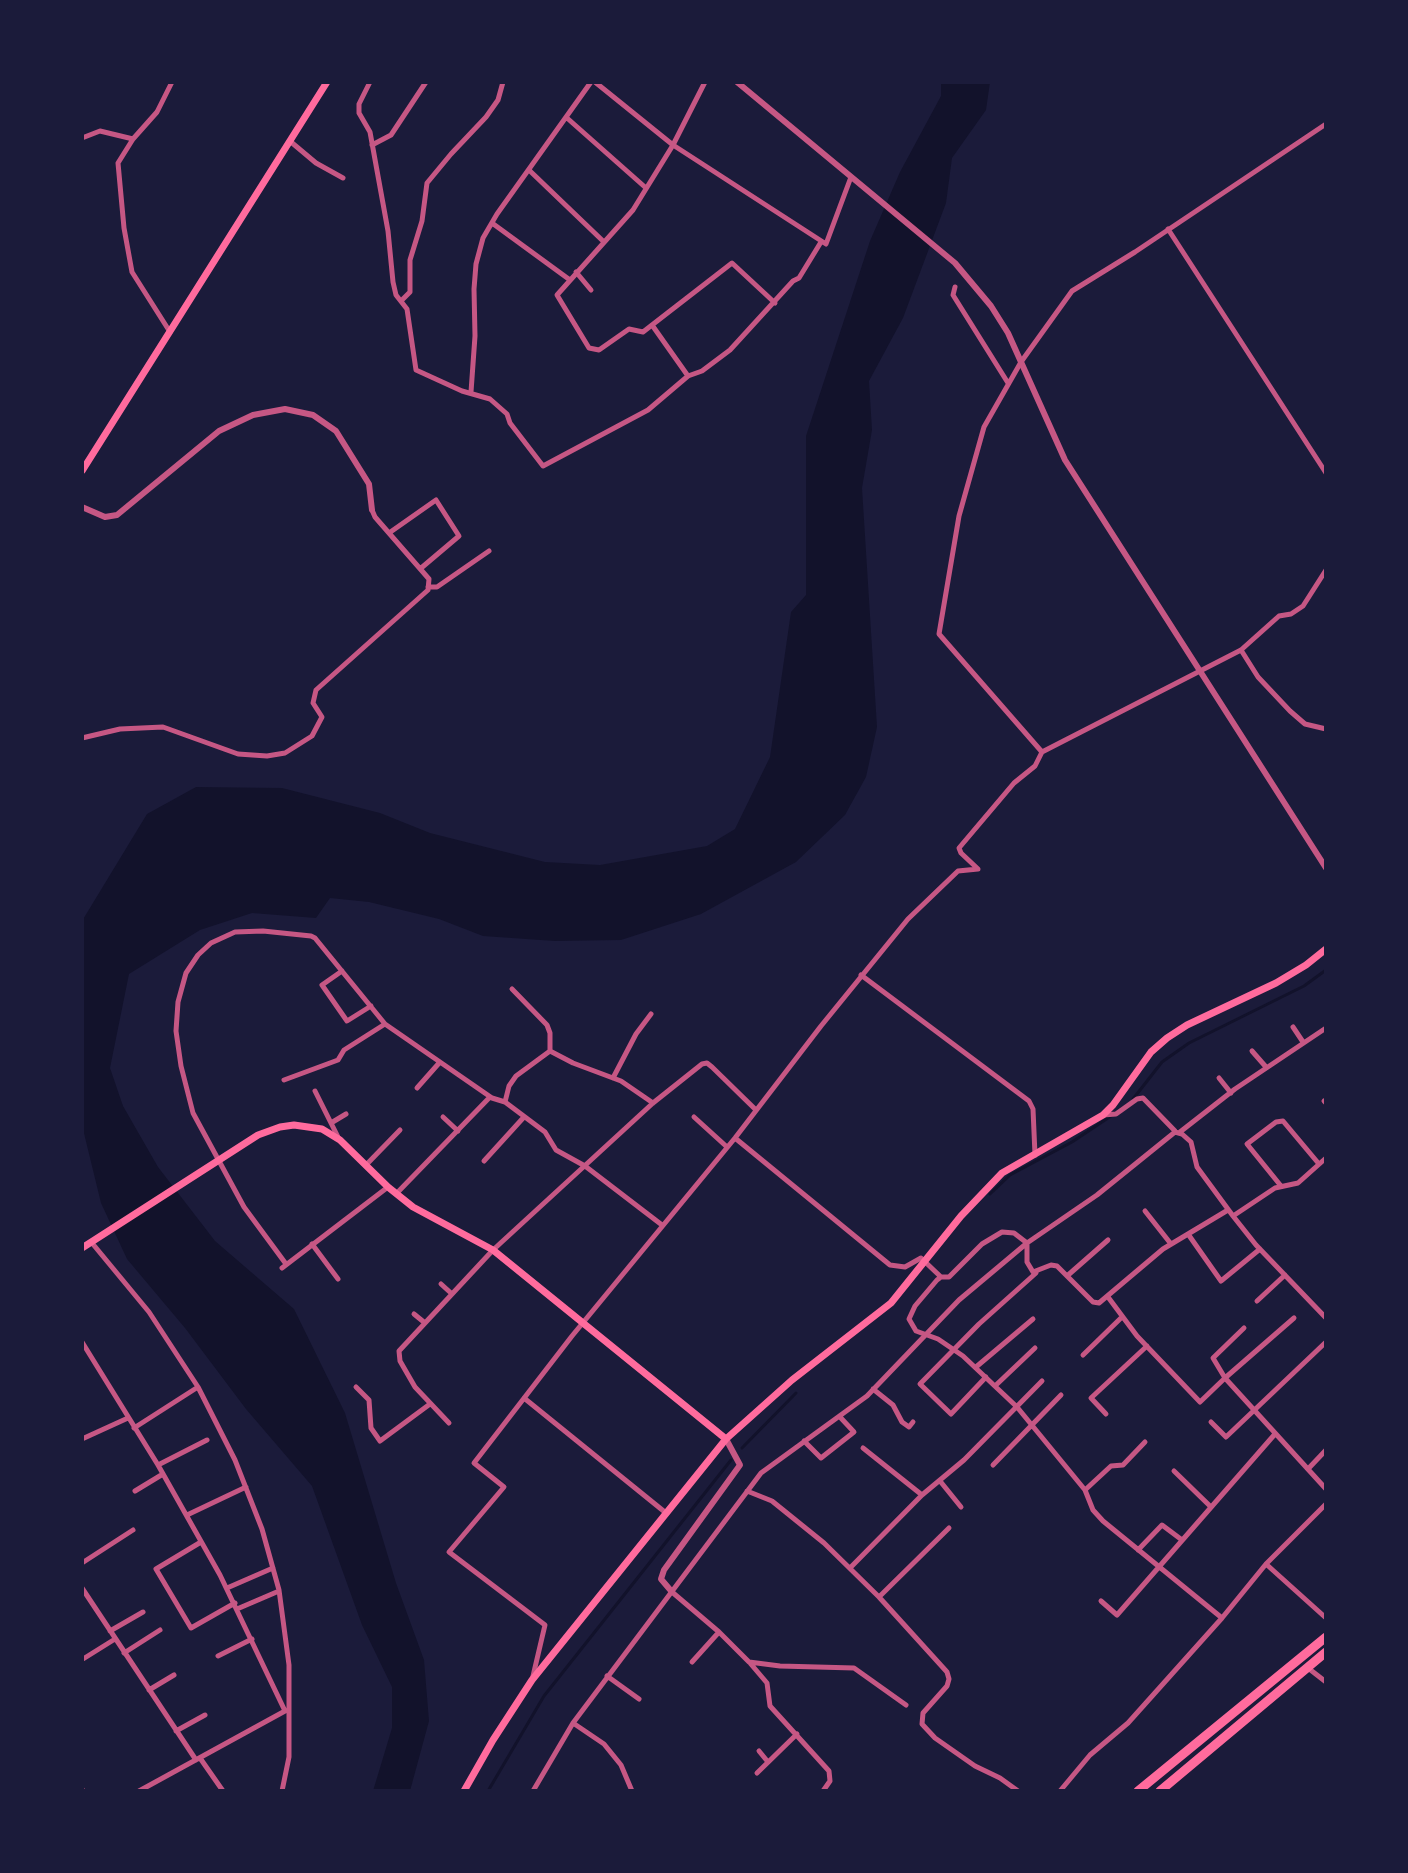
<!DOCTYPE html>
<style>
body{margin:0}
#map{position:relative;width:1408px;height:1873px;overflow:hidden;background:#1b1b3a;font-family:"Open Sans",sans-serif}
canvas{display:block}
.frame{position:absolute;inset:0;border:84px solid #1b1b3a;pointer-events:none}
</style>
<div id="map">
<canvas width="1408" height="1873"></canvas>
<div class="frame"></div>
</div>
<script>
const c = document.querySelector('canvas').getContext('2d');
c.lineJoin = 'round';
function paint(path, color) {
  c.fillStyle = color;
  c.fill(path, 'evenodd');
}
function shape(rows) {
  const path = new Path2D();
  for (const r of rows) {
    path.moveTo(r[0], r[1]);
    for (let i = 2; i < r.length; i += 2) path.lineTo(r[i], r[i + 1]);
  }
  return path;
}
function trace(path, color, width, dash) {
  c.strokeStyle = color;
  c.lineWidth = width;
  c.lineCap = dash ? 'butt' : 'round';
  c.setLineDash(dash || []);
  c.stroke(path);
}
const water = shape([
 [941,82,990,82,986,110,952,158,946,203,903,318,869,381,872,430,862,488,877,727,866,777,845,815,796,862,701,914,621,940,555,941,483,936,439,919,369,902,330,898,316,918,252,913,200,930,129,974,110,1068,123,1106,158,1167,215,1241,294,1309,345,1413,396,1583,424,1660,429,1721,410,1791,373,1791,392,1728,392,1687,362,1625,312,1486,246,1409,185,1328,127,1259,101,1203,82,1125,82,921,147,814,196,787,282,788,380,813,430,833,545,862,600,865,707,846,735,829,770,757,791,612,806,595,806,436,870,241,900,172,941,96]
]);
const stream = shape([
 [1133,1099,1162,1062,1189,1043,1304,986,1326,970],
 [990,1194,1010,1175,1072,1142,1111,1116],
 [742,1448,796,1393],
 [488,1791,544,1696,731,1460]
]);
const minor = shape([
 [370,82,359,104,359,113,370,132,388,231,393,282,396,295,407,309,416,370,462,391,490,399,507,414,510,423,543,466,648,410,688,376,702,371,730,350,793,281,799,278,821,242],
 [595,82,673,145,826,244,851,177],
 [567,118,646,188],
 [82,138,100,131,133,139],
 [291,142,316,163,343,178],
 [372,145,391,135,426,82],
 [530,171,604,242],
 [492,223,570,280],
 [1168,229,1326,473],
 [576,272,591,290],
 [955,287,953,295,1008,383],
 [401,301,410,292,410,260,422,221,427,183,451,154,486,117,498,100,503,82],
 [652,325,643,332,629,329,599,350,589,348,557,295,633,210,673,145,705,82],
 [170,332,132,272,124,228,118,163,133,139,157,112,172,82],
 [688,376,652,325,732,263,775,303],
 [471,392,475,336,474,289,476,264,483,238,497,214,591,82],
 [389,533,436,500,459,536,420,569],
 [428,587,437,587,489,551],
 [1241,650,1258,677,1290,711,1305,724,1326,729],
 [82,738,120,729,163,727,238,754,267,756,285,753,312,736,322,717,313,703,316,690,428,590,429,579,375,517,372,510],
 [1042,752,939,634,959,516,984,427,1021,362,1072,291,1135,252,1326,124],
 [342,971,322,985,347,1021,371,1006],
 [861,975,1029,1101,1033,1109,1035,1155],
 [512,989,547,1025,550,1033,550,1051],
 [1293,1027,1303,1042],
 [1252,1051,1266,1067],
 [613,1078,636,1034,651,1014],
 [1219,1078,1231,1093],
 [284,1080,338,1060,344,1050,385,1024,492,1098,505,1102,545,1132,556,1150,585,1166,662,1225],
 [417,1088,440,1062],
 [315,1091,339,1139],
 [1324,1101,1326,1103],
 [505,1102,509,1086,516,1076,550,1051,573,1063,621,1081,653,1103],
 [1103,1115,1116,1114,1137,1099,1143,1098,1175,1131],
 [443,1117,458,1131],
 [694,1117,727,1147],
 [331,1123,346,1114],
 [1180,1132,1235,1089,1326,1028],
 [735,1138,890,1265,905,1267,921,1258,941,1277],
 [484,1161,524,1117],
 [366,1165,400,1130],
 [1281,1186,1247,1144,1276,1122,1283,1121,1319,1164],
 [396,1194,490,1097],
 [1145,1211,1171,1244],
 [1233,1216,1256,1245,1326,1318],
 [1188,1234,1221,1281,1260,1249],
 [92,1243,149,1312,198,1387,235,1460,262,1529,279,1590,289,1665,289,1757,282,1791],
 [312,1244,338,1279],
 [286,1264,244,1207,193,1113,181,1066,176,1031,178,1002,186,973,198,955,211,943,235,932,263,931,311,936,315,938,385,1024],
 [282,1268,388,1187],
 [1067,1276,1108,1240],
 [441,1284,452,1294],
 [1108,1297,1137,1336,1200,1402,1225,1378,1326,1489],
 [1257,1301,1285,1275],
 [414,1314,425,1323],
 [1244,1328,1213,1358,1225,1378,1294,1318],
 [82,1342,158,1465,220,1575,285,1711,139,1791],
 [1083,1355,1122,1317],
 [976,1367,1033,1319],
 [986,1377,951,1414,920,1384,979,1324,1036,1273],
 [995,1386,1035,1348],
 [356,1387,369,1400,371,1428,380,1441,430,1404],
 [873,1389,893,1405,902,1422,909,1427,913,1422],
 [524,1398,666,1513],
 [1106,1414,1091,1398,1147,1346],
 [1211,1422,1226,1437,1326,1342],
 [449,1423,415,1387,400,1361,399,1351,493,1250,653,1103,702,1064,707,1063,712,1067,756,1110],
 [134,1428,198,1387],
 [82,1439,128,1418],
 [804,1441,821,1458,854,1432,840,1417],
 [863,1448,922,1495],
 [158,1465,207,1440],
 [993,1465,1061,1395],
 [1308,1469,1326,1450],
 [1174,1471,1211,1507],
 [940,1481,961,1507],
 [1085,1490,1111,1466,1123,1465,1145,1442],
 [135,1491,163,1474],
 [747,1491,772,1501,824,1543,879,1597,947,1672,949,1679,947,1686,923,1713,922,1724,935,1738,975,1766,1000,1778,1018,1791],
 [187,1515,246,1487],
 [201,1542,156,1569,191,1628,235,1603],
 [1138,1550,1162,1525,1182,1540],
 [82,1563,133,1530],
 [1266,1564,1326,1618],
 [850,1568,922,1495,964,1460,1042,1381],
 [82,1588,196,1760],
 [227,1588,273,1568],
 [672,1592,719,1632,749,1662,780,1666,854,1668,906,1705],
 [879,1597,949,1528],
 [1101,1601,1117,1615,1275,1434],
 [237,1609,279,1591],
 [1222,1618,1103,1521,1093,1510,1085,1490,1017,1407,963,1356,938,1339,916,1331,909,1319,915,1306,937,1280,941,1277,949,1277,982,1244,1002,1232,1014,1233,1027,1243,1027,1262,1033,1272,1051,1265,1057,1266,1093,1302,1099,1303,1163,1249,1228,1210],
 [110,1631,143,1612],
 [124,1653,160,1630],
 [218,1656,252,1639],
 [83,1659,115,1639],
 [692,1662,719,1632],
 [750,1663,767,1683,770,1706,829,1771,830,1781,823,1791],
 [1308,1668,1326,1682],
 [533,1676,545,1625,449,1552,504,1487,474,1463,572,1336,735,1138,821,1026,908,919,958,871,978,869,961,853,959,848,1014,783,1035,766,1042,752,1241,650,1279,616,1291,614,1303,606,1326,570],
 [607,1676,639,1699],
 [149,1690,174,1675],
 [573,1723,604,1744,621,1765,632,1791],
 [176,1731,205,1715],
 [759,1751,768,1762],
 [200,1758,223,1791],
 [757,1773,797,1734],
 [82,1789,83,1791],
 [533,1791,573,1723,761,1473,867,1396,959,1300,1027,1243,1097,1195,1175,1132,1182,1134,1191,1142,1197,1167,1233,1216,1275,1188,1298,1183,1326,1158],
 [1060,1791,1090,1755,1128,1723,1222,1618,1266,1564,1326,1504]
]);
const tertiary = shape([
 [737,82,955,263,991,306,1008,333,1065,460,1326,868],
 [82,507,105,517,117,515,219,431,253,415,285,409,313,415,336,431,369,484,372,510],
 [672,1592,661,1579,664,1570,740,1465,726,1439]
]);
const secondary = shape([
 [82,471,327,82],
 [82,1248,258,1135,280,1127,294,1125,322,1129,340,1140,388,1187,413,1207,493,1250,726,1439],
 [464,1791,493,1740,532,1680,726,1439,792,1380,891,1303,961,1216,1002,1173,1103,1115,1113,1105,1151,1052,1167,1038,1187,1025,1276,983,1306,965,1326,949]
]);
const trunk = shape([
 [1138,1791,1326,1637],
 [1160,1791,1326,1652]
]);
paint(water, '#12122b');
trace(stream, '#12122b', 3);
trace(minor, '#c65784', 5);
trace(tertiary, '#c65784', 6);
trace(secondary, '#ff6b9d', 7);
trace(trunk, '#ff6b9d', 9);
</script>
